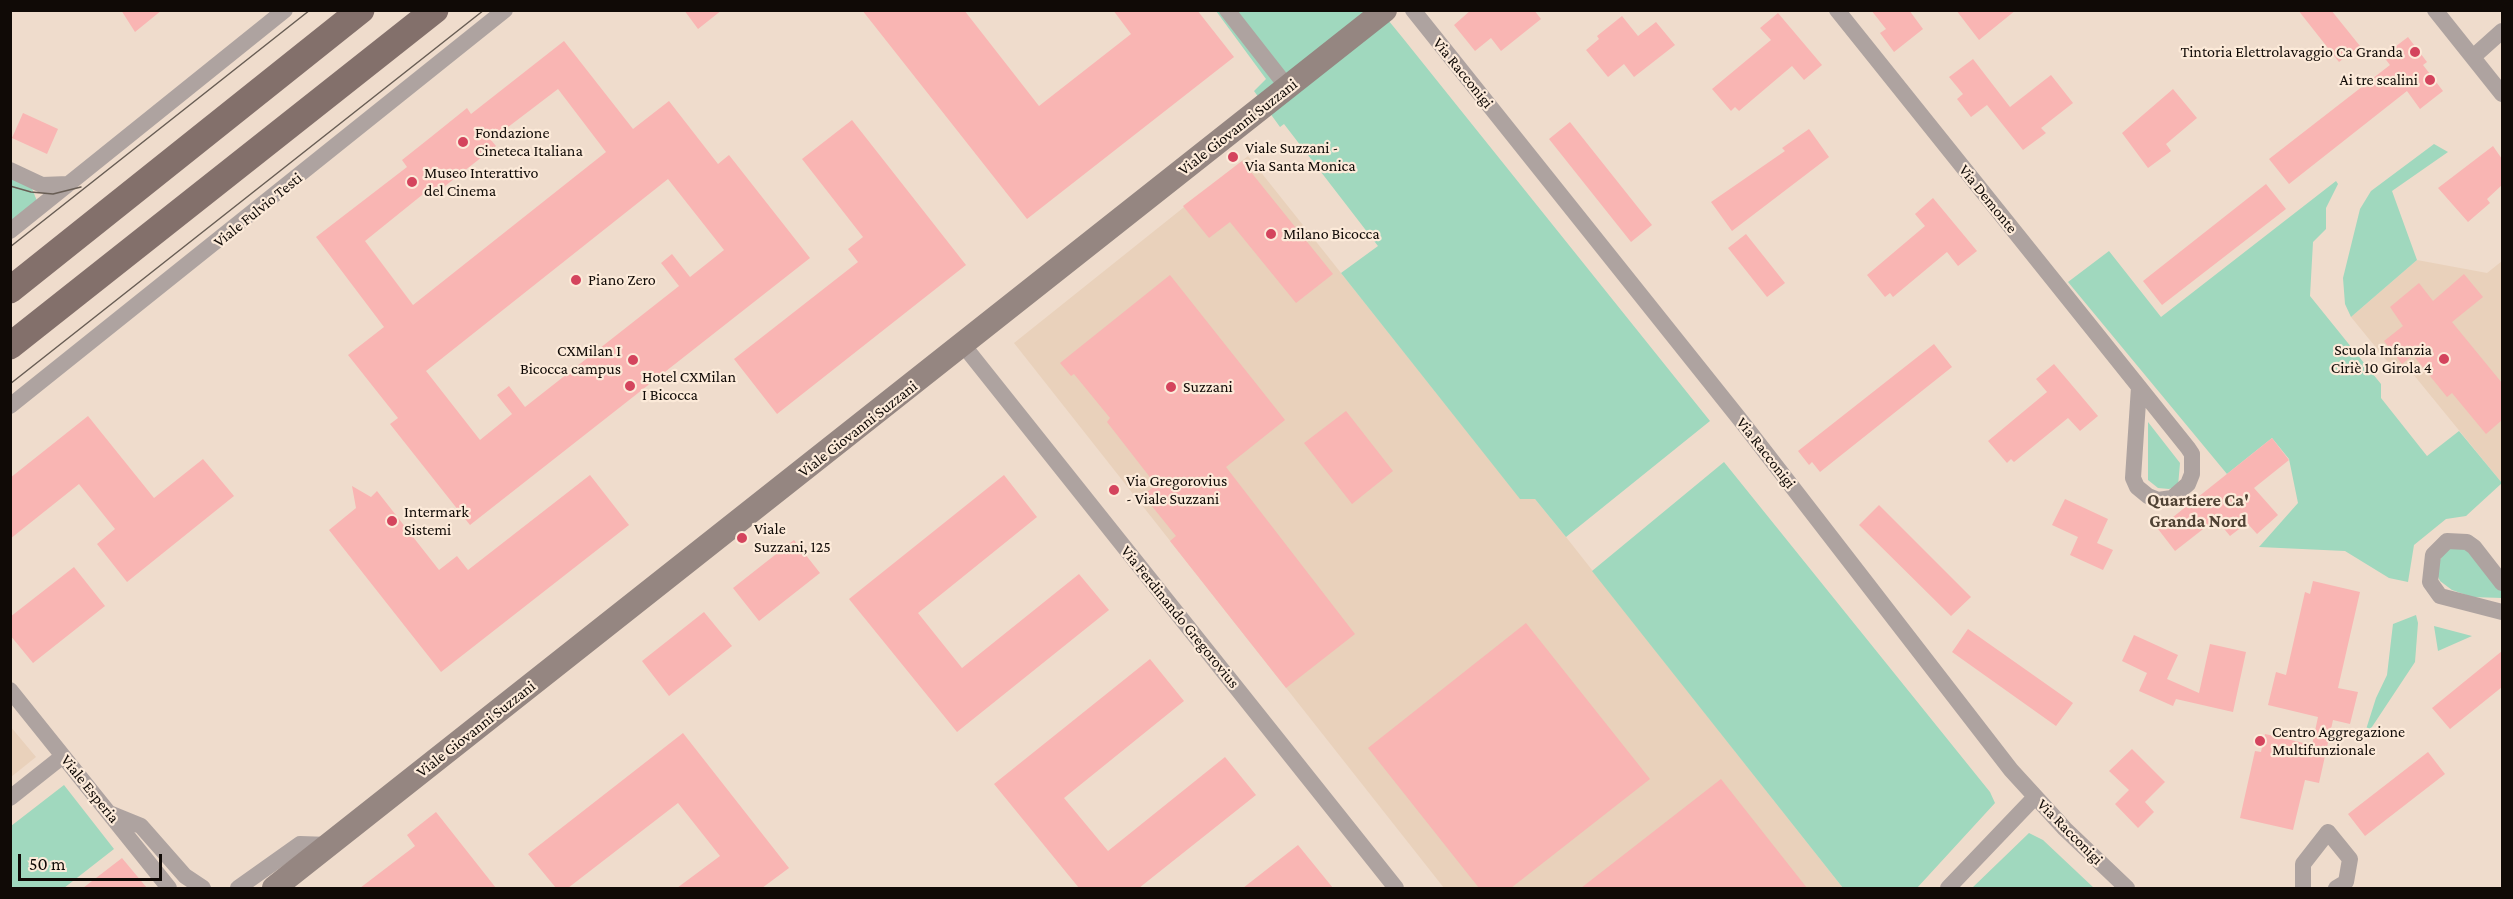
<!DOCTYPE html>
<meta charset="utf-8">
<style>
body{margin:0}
#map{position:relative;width:2513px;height:899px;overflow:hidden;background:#efdccc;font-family:"Crimson Pro",serif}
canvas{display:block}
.frame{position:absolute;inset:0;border:12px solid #100a06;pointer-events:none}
.scale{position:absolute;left:18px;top:854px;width:144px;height:27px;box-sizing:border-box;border:3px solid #100a06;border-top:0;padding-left:8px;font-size:18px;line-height:21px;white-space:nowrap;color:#100a06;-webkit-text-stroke:4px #fcead9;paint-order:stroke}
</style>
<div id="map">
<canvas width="2513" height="899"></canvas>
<div class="frame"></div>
<div class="scale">50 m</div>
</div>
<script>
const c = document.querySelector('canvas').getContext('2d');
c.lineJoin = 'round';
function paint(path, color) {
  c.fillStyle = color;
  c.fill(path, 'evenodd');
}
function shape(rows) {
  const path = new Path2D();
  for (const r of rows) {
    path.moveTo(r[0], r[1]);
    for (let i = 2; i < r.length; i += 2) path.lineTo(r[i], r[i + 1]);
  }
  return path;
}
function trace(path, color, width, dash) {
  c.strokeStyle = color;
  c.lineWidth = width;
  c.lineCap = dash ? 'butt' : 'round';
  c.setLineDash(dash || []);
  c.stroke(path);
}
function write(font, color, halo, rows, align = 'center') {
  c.font = font + ' "Crimson Pro",serif';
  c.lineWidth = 4.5;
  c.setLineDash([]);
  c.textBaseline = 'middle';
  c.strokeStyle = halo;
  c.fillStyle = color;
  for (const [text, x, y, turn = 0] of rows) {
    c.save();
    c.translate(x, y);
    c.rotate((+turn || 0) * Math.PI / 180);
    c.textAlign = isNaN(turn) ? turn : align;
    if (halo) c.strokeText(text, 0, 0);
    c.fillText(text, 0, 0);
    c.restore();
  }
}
const built = shape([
 [1248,156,1520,498,1535,499,1566,537,1843,888,1444,888,1014,343],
 [2417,260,2487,273,2502,261,2502,483,2413,374,2396,372,2351,317],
 [10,726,36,757,11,777,10,777]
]);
const green = shape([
 [1376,10,1384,15,1402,37,1710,421,1566,537,1535,499,1520,499,1341,273,1378,246,1284,124,1280,127,1254,91,1266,79,1216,11],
 [2434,144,2448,152,2392,191,2417,260,2351,317,2345,304,2343,278,2360,209,2371,191],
 [11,177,31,186,37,201,11,224],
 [2336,181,2338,184,2326,208,2326,229,2313,242,2310,296,2381,384,2381,398,2427,456,2459,431,2502,483,2466,516,2446,519,2414,545,2408,582,2389,578,2345,551,2259,547,2298,503,2289,459,2272,438,2227,474,2068,282,2109,251,2161,317],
 [2148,422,2180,463,2178,486,2169,489,2158,488,2148,480],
 [1724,462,1990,792,1995,803,1917,888,1843,888,1592,571],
 [2464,546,2502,590,2502,598,2472,597,2452,590,2440,581,2436,572,2438,563,2447,549],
 [2416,615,2418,623,2415,662,2362,742,2376,698,2387,675,2393,624],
 [2434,626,2472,636,2438,651],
 [64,785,114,849,64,888,11,888,11,826],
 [2029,833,2043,840,2094,888,1972,888]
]);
const building = shape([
 [121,10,162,10,135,32],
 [684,10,722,10,698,29],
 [862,10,964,10,1039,106,1131,34,1113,10,1197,10,1234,57,1027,219],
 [1471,10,1534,10,1541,19,1501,51,1491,38,1475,51,1454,25],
 [1871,10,1909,10,1923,29,1894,52,1880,33,1886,29],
 [1956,10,2016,10,1979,40],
 [2298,10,2331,10,2360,46,2339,62],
 [1778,13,1822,65,1804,80,1792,66,1739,111,1735,107,1731,111,1712,89,1771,40,1760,28],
 [1622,16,1638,36,1656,22,1675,45,1634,77,1624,64,1608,77,1586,50,1599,39,1597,36],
 [2408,37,2427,62,2423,65,2443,91,2420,109,2407,91,2289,184,2269,159,2390,65,2383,56],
 [564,41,633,129,669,101,718,164,729,155,810,258,470,525,390,424,398,418,348,355,384,327,316,237,407,167,402,160,431,137,467,108,471,114],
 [558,89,606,152,413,305,365,241,427,191,431,197,496,146,491,140],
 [668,179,724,250,690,277,672,254,661,263,679,286,525,407,509,386,497,395,512,414,480,440,426,371],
 [1973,59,2010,107,2051,75,2073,103,2041,128,2046,133,2023,150,1987,105,1971,117,1957,99,1963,94,1949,77],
 [2173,89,2197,118,2166,144,2171,151,2148,168,2122,133],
 [23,113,58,129,47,154,12,138],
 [852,120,966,265,777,414,734,359,858,262,848,249,863,237,802,159],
 [1570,122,1652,225,1631,242,1549,139],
 [1809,129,1829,157,1732,231,1711,202,1785,151,1782,148],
 [2493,146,2502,159,2502,185,2487,199,2490,203,2468,222,2438,188],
 [1242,161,1333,274,1296,303,1230,222,1209,238,1183,206],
 [2266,184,2286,209,2162,305,2143,281],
 [1933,198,1977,251,1958,266,1947,252,1893,297,1890,293,1885,297,1867,275,1925,226,1915,214],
 [1746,234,1785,283,1767,297,1728,248],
 [2464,274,2483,297,2452,322,2502,383,2502,420,2486,434,2452,393,2447,397,2413,355,2402,364,2384,341,2403,326,2390,307,2419,283,2433,301],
 [1170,275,1285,420,1226,467,1355,634,1286,688,1170,541,1176,536,1143,495,1156,485,1107,422,1110,418,1074,374,1071,376,1060,363],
 [1934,344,1952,367,1820,472,1812,462,1809,465,1798,451],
 [2054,364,2098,416,2080,431,2068,418,2014,462,2011,459,2007,463,1988,441,2047,392,2036,379],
 [1346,411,1393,471,1352,504,1304,443],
 [88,416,154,498,203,459,234,496,127,582,97,544,115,529,79,484,10,539,10,478],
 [2272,438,2289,460,2254,488,2278,515,2257,534,2247,523,2230,536,2216,519,2175,551,2158,529],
 [590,475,629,525,441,672,329,530,356,508,352,486,371,497,377,491,439,570,457,556,468,570],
 [1004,475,1037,517,918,613,962,668,1079,574,1109,610,957,732,849,599],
 [2065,499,2108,519,2097,543,2113,550,2103,570,2070,555,2078,537,2052,525],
 [1879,505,1971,597,1951,616,1859,525],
 [794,540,820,573,759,621,733,588],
 [74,567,105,606,33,663,10,635,10,617],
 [2313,581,2360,592,2338,688,2358,692,2350,724,2333,720,2319,783,2305,780,2293,830,2240,818,2255,751,2261,752,2265,734,2312,745,2318,717,2268,705,2276,672,2286,675,2305,592,2310,594],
 [704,612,732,646,669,696,642,661],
 [1526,623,1650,779,1511,888,1479,888,1368,748],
 [1968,629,2073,703,2056,726,1952,652],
 [2134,635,2178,655,2167,679,2199,693,2210,644,2246,652,2233,712,2176,699,2173,706,2139,691,2147,673,2122,661],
 [2502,651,2502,687,2450,729,2432,708],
 [1150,659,1184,701,1064,798,1108,851,1225,757,1256,795,1139,888,1079,888,994,784],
 [683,733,789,868,762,888,677,888,720,856,678,803,568,888,556,888,528,854],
 [2132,749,2165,782,2145,802,2154,812,2138,828,2115,804,2129,790,2109,771],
 [2428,752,2445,774,2365,836,2348,814],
 [1721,779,1807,888,1581,888],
 [436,812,496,888,360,888,415,846,407,835],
 [1298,845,1333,888,1243,888],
 [122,858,147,888,83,888]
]);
const street = shape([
 [1227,10,1288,88],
 [1413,10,1742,422,2011,770,2065,829,2127,888],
 [1837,10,2188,448,2192,454,2192,474,2188,484,2172,498,2158,500,2148,496,2137,487,2133,478,2139,387],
 [2435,10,2502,94],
 [2473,57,2502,31],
 [10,170,42,185,68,184],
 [10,231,285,10],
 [964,346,1396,888],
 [10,406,505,10],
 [2502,583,2474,547,2467,542,2447,541,2433,555,2430,582,2440,596,2502,612],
 [10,690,169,888],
 [10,798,63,756],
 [109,813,141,826,185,876,203,888],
 [238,888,300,844,329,845],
 [1948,888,2035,797],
 [2303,888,2303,864,2328,832,2350,859,2346,882,2336,888]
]);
const secondary = shape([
 [274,888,1385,10]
]);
const primary = shape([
 [10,290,361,10],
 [10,346,435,10]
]);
const tram = shape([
 [10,186,31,192,53,194,81,187],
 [10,247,310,10],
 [10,384,484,10]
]);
const markers = [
 [2415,52,6,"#d4445d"],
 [2430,80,6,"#d4445d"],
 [463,142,6,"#d4445d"],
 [1233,157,6,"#d4445d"],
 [412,182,6,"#d4445d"],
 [1271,234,6,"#d4445d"],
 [576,280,6,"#d4445d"],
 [2444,359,6,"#d4445d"],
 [633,360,6,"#d4445d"],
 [630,386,6,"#d4445d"],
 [1171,387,6,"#d4445d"],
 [1114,490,6,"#d4445d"],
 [392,521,6,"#d4445d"],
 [742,538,6,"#d4445d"],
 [2260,741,6,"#d4445d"]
];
const poiNames = [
 ["Tintoria Elettrolavaggio Ca Granda",2403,52,"right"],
 ["Ai tre scalini",2418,80,"right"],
 ["Fondazione",475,133],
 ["Cineteca Italiana",475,151],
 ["Viale Suzzani -",1245,148],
 ["Via Santa Monica",1245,166],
 ["Museo Interattivo",424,173],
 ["del Cinema",424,191],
 ["Milano Bicocca",1283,234],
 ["Piano Zero",588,280],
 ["Scuola Infanzia",2432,350,"right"],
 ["Ciriè 10 Girola 4",2432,368,"right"],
 ["CXMilan I",621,351,"right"],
 ["Bicocca campus",621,369,"right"],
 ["Hotel CXMilan",642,377],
 ["I Bicocca",642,395],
 ["Suzzani",1183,387],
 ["Via Gregorovius",1126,481],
 ["- Viale Suzzani",1126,499],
 ["Intermark",404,512],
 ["Sistemi",404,530],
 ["Viale",754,529],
 ["Suzzani, 125",754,547],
 ["Centro Aggregazione",2272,732],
 ["Multifunzionale",2272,750]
];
const streetNames = [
 ["Via Racconigi",1463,73,51],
 ["Viale Giovanni Suzzani",1238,127,-38],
 ["Via Demonte",1988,199,51],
 ["Viale Fulvio Testi",258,210,-39],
 ["Viale Giovanni Suzzani",858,429,-38],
 ["Via Racconigi",1766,453,52],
 ["Via Ferdinando Gregorovius",1180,617,51],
 ["Viale Giovanni Suzzani",476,729,-38],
 ["Viale Esperia",90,789,51],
 ["Via Racconigi",2070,832,45]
];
const neighbourhoodNames = [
 ["Quartiere Ca'",2198,500],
 ["Granda Nord",2198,521]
];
paint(built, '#e9d1bb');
paint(green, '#a0d8be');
paint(building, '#f9b5b3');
trace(street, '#aea3a0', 16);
trace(secondary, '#958681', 24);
trace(primary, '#83706b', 27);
trace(tram, '#685d54', 1.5);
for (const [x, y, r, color] of markers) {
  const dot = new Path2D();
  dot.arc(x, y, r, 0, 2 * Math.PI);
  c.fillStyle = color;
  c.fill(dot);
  trace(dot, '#fcead9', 2);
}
write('16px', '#100a06', '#fcead9', poiNames, 'left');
write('16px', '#100a06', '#fcead9', streetNames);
write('bold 18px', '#514335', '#fcead9', neighbourhoodNames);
</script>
